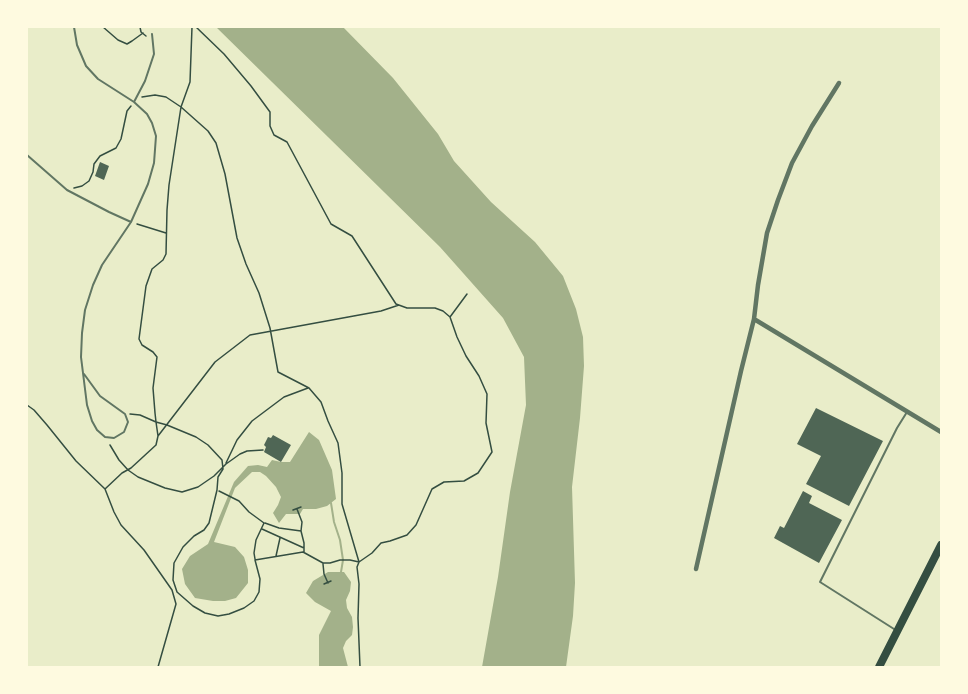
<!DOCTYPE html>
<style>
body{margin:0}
#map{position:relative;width:968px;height:694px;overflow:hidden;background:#e9edc9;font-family:"Fira Sans",sans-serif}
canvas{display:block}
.frame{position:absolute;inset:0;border:28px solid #fefae0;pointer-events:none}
</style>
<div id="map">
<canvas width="968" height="694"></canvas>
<div class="frame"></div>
</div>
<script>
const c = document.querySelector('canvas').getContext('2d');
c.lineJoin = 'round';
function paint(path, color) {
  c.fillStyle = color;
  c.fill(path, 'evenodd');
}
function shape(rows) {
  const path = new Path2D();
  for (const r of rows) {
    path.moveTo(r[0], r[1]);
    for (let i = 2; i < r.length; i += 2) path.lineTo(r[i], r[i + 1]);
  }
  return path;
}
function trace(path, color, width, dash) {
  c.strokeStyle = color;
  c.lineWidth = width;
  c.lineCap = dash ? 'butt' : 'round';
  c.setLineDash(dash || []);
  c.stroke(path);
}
const water = shape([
 [216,27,343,27,393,78,438,134,454,161,491,202,535,242,563,276,576,309,583,337,584,366,580,418,572,487,575,583,573,616,566,667,482,667,498,577,510,492,526,405,524,357,503,318,440,247],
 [309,432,319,440,332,470,336,499,327,506,316,509,303,509,300,514,286,514,279,523,273,513,278,505,281,497,276,487,266,476,260,472,252,472,235,488,214,542,235,547,244,557,248,570,248,583,236,598,225,601,213,601,195,598,185,584,182,569,190,556,208,544,234,482,248,466,258,465,267,467,272,460,281,462,290,462],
 [328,572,344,572,351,582,350,591,346,600,347,608,352,617,353,627,352,635,346,641,343,648,348,667,319,667,319,635,331,611,315,602,306,593,313,581]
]);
const stream = shape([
 [331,503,334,522,340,540,343,560,341,572]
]);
const building = shape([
 [100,162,109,166,104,180,95,176],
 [816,408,883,441,849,506,806,484,821,456,797,444],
 [273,435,291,445,281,462,264,452,266,447,264,445,268,437,271,438],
 [803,491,812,496,809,503,842,520,819,563,774,538,780,526,784,528]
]);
const path = shape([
 [103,27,118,40,127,44,132,41,143,33],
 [140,27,141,32,146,36],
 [196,27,224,54,251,86,270,112,270,126,274,135,287,142,331,224,352,236,396,304,407,308,435,308,443,311,450,317,457,337,466,356,479,376,487,394,486,423,492,452,478,473,464,481,444,482,432,489,416,525,407,535,390,541,381,543,372,553,359,562,357,567,359,584,358,618,360,667],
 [142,97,155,95,166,97,181,107,190,82,192,27],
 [74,188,82,186,89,181,93,172,94,164,100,156,116,148,121,139,127,111,131,106],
 [137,224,166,233],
 [450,317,467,294],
 [27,405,34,410,47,425,76,461,105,489,114,512,121,525,144,550,172,590,176,604,158,667],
 [130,414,140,415,156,422,167,425,196,437,208,445,222,460,223,469,218,477,217,490,209,523,204,530,194,536,183,547,174,563,173,580,177,592,193,606,205,613,218,616,229,614,244,608,254,601,259,592,260,579,255,560,303,552,323,563,330,563,340,560,350,560,359,562,342,504,342,473,338,443,328,421,321,402,309,388,278,372,270,328,259,293,246,264,237,238,225,174,216,143,208,131,181,107,169,185,167,210,166,254,163,260,152,269,146,286,139,339,142,345,153,352,157,357,153,388,155,413,156,422,158,436],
 [110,445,119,460,128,470,138,477,165,488,182,492,198,487,214,476,226,464,240,454,247,451,263,450],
 [226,463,237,440,252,421,284,397,308,388],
 [105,489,122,473,131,468,156,445,158,436,215,362,250,335,381,311,399,305],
 [219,491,239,501,249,512,264,523,256,540,254,553,255,559],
 [297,509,302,522,301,531],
 [293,510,301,507],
 [265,523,279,528,301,531,304,543,304,552],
 [262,529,304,548],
 [276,556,280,538],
 [323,564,324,574,328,583],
 [324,584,331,581]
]);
const service = shape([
 [74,27,77,45,86,66,98,79,134,102,147,114,152,123,156,136,154,163,148,184,131,222,102,265,93,285,85,310,82,333,81,357,87,405,92,421,97,430,105,437,114,438,124,432,128,422,125,414,100,396,84,374],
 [134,102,145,81,154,54,152,34],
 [27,155,67,190,109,212,131,222],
 [894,629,820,582,897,428,907,412]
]);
const minor = shape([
 [754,319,941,432],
 [696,569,741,371,754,319,758,285,767,233,778,200,792,163,812,126,839,83]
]);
const trunk = shape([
 [879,667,941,545]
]);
paint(water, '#a3b18a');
trace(stream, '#a3b18a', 2);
paint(building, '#4f6655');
trace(path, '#344e41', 1.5);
trace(service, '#617663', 2);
trace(minor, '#617663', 4.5);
trace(trunk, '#344e41', 8);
</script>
